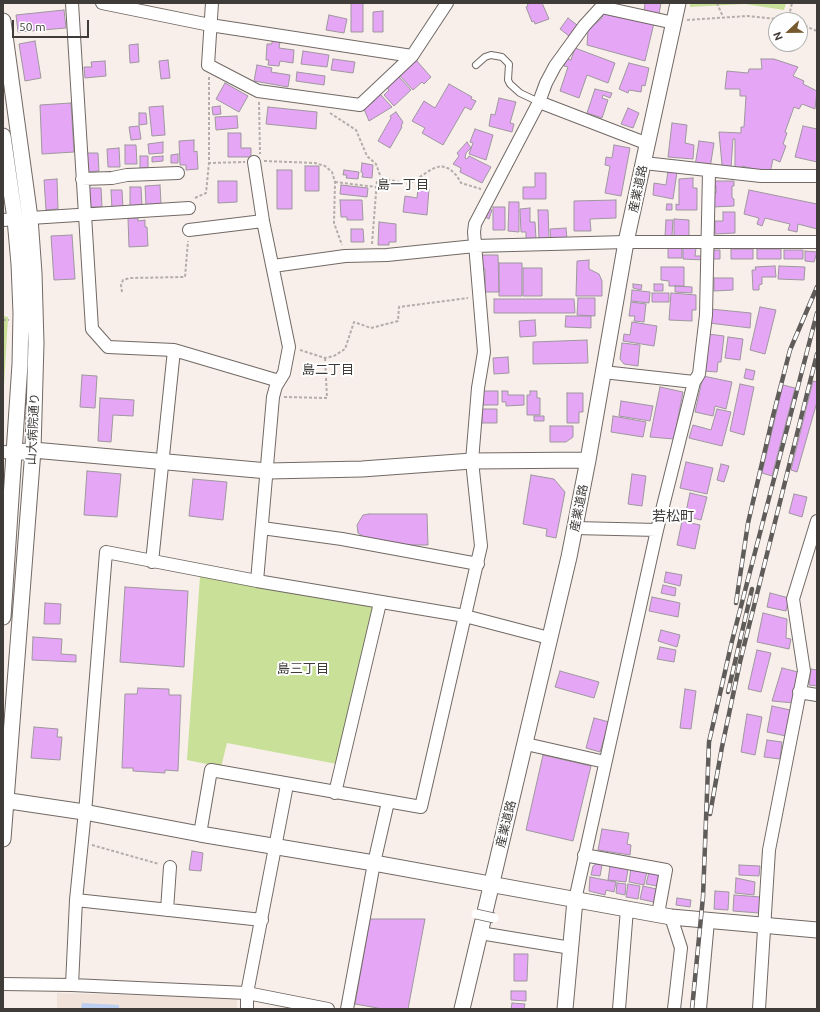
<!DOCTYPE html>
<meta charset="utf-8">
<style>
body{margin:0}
#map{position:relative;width:820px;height:1012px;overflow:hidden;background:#f8efea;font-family:Ubuntu,sans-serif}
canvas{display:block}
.frame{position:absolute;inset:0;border:4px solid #3e3b39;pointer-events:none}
.north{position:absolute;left:768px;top:12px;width:40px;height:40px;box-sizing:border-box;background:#fefefe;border:1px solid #b1b0af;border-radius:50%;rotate:248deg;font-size:11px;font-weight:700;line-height:16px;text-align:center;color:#3e3b39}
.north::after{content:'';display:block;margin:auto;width:14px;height:18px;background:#765a2d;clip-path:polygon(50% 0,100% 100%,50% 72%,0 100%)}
.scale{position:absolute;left:12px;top:20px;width:77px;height:18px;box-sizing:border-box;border:2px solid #3e3b39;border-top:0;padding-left:5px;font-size:12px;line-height:14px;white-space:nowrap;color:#3e3b39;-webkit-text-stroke:3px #fefefe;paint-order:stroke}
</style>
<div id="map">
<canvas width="820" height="1012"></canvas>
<div class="frame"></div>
<div class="north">N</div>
<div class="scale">50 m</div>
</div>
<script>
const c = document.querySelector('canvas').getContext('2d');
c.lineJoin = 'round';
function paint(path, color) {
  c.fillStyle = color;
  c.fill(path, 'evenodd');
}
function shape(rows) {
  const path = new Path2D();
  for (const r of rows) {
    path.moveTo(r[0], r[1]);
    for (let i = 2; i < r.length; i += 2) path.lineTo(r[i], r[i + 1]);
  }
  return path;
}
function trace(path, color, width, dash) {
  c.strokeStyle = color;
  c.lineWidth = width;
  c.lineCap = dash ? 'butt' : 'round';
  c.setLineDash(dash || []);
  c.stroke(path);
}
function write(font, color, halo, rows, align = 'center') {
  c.font = font + ' Ubuntu,"Noto Sans JP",sans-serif';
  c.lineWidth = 4;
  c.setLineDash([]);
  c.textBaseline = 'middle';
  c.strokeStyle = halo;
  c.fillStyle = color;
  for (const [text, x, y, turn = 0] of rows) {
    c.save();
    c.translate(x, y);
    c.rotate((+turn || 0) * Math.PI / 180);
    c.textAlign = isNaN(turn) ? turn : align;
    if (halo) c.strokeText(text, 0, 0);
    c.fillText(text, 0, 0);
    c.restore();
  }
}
const built = shape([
 [57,993,237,998,237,1009,57,1009]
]);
const green = shape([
 [690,3,786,3,784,10,745,4,690,7],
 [3,316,8,317,3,403],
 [200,576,372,606,374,611,337,764,227,743,221,767,187,760]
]);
const water = shape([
 [82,1003,119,1005,119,1009,81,1009]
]);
const building = shape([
 [351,3,363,3,363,32,351,32,351,3],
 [527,3,542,3,549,19,535,24,534,21,532,22,526,7,528,6,527,3],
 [645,3,661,3,659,14,644,11,645,3],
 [64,10,66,28,18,32,16,15,64,10],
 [383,11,383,32,373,32,373,12,383,11],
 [603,13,654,23,645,61,587,45,588,30,602,18,603,13],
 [329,15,347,19,344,33,326,30,329,15],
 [568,18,577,25,569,36,560,29,568,18],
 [35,41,41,78,25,81,19,44,35,41],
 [272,41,280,42,279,48,294,50,293,63,280,61,279,66,268,65,269,60,266,60,267,44,272,44,272,41],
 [138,44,139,62,130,63,129,45,138,44],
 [575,48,615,63,608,83,587,75,579,98,560,91,568,67,564,66,566,59,571,60,575,48],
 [303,51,329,55,327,67,301,64,303,51],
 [333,59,355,62,353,73,331,70,333,59],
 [761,59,774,59,798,67,793,76,804,81,803,84,817,91,815,109,802,104,799,109,794,107,785,132,787,133,783,144,786,146,780,162,773,159,770,173,742,166,742,171,735,169,735,139,733,139,731,168,722,165,719,132,741,133,741,127,744,127,746,96,740,96,740,89,725,89,727,71,748,73,749,69,762,69,761,59],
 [168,60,170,78,161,79,159,61,168,60],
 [416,60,431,77,424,84,422,82,413,90,399,75,416,60],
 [105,61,106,76,85,78,84,67,92,67,91,62,105,61],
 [629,63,649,68,645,86,642,85,641,92,629,90,628,93,619,89,629,63],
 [257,65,272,68,271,72,290,75,288,87,254,81,257,65],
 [297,72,325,76,324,85,296,81,297,72],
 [398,76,411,90,394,106,384,95,389,90,386,87,398,76],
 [225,83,248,96,239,112,216,99,225,83],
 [449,84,472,97,471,99,476,101,471,110,465,107,443,145,422,133,425,128,412,121,424,101,435,108,449,84],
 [595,89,612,93,610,98,603,95,602,98,608,100,602,118,587,113,595,89],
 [379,93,392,107,369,121,364,109,375,100,373,98,379,93],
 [499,98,516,102,510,123,514,124,512,132,489,126,491,114,495,115,499,98],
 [71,103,74,152,42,154,40,105,71,103],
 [163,106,165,135,152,136,149,107,163,106],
 [220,106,221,114,213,115,212,107,220,106],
 [268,107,317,112,316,129,266,124,268,107],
 [628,108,639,113,633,128,621,124,628,108],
 [396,112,403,122,401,126,402,127,390,148,378,141,391,118,390,116,396,112],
 [139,113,146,113,147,124,139,125,139,113],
 [237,116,238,128,216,130,215,117,237,116],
 [672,123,687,125,685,143,694,145,693,159,668,157,672,123],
 [139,126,141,139,131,140,129,127,139,126],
 [803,126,817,129,817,162,795,157,803,126],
 [475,129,493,135,486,160,469,154,473,143,470,142,475,129],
 [228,133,241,133,241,148,251,148,251,157,228,157,228,133],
 [194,140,194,152,197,151,198,169,186,170,186,165,180,165,179,141,194,140],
 [699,141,714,143,710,168,695,166,699,141],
 [163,142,163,153,149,154,148,144,163,142],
 [467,142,471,148,466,153,465,158,467,159,469,156,491,167,482,183,460,172,461,168,453,164,459,156,457,153,467,142],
 [125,145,136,145,137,164,125,164,125,145],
 [614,145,630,148,621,196,605,193,610,166,605,165,606,157,612,158,614,145],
 [119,148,120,167,108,167,107,149,119,148],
 [86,153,98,153,99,171,87,172,86,153],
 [178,154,178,163,171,163,171,155,178,154],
 [140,156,148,156,148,168,140,168,140,156],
 [163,156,163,161,152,162,152,157,163,156],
 [362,163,373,165,372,178,362,177,363,173,361,172,362,163],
 [305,166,319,166,319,191,305,191,305,166],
 [277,170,292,170,292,209,277,209,277,170],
 [344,170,359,172,358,179,346,178,347,175,343,175,344,170],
 [668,171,677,172,673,199,653,195,654,183,666,185,668,171],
 [535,173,546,173,546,199,523,199,523,187,535,187,535,173],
 [693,178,693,188,697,188,697,210,676,210,676,204,679,205,679,179,693,178],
 [57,179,58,209,46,210,44,180,57,179],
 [218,181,237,181,237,202,218,203,218,181],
 [713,181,734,181,734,186,732,186,732,198,734,199,734,206,713,207,713,193,716,193,716,186,713,186,713,181],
 [160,185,161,204,146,205,145,186,160,185],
 [341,185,368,188,367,197,340,194,341,185],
 [130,187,141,187,142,206,130,206,130,187],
 [89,188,101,188,102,207,90,207,89,188],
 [418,188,429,189,427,215,403,212,405,196,417,198,418,188],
 [111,190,122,190,123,208,112,209,111,190],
 [749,190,817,204,817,229,798,224,797,232,788,230,790,224,765,218,762,226,757,224,759,218,744,214,749,190],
 [340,200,362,200,363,220,347,220,347,217,341,217,340,200],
 [616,200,616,218,590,219,591,231,574,231,574,201,616,200],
 [509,202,519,202,519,232,508,231,509,202],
 [667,204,672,204,672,210,666,210,667,204],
 [486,207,492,210,489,219,483,216,486,207],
 [493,207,505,207,505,230,493,230,493,207],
 [530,208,530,222,535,222,536,239,526,239,526,232,521,232,520,209,530,208],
 [538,210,548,210,549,239,539,240,538,210],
 [723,212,735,212,735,233,715,234,715,221,723,221,723,212],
 [128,218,138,218,138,221,145,220,145,227,147,227,148,246,129,247,128,218],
 [674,219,689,220,689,237,674,236,674,219],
 [666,220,673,220,672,236,665,236,666,220],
 [379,222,396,224,396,242,389,242,389,245,378,245,379,222],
 [566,228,567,239,551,240,550,229,566,228],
 [351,229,363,229,364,242,351,242,351,229],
 [72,235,75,279,54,280,51,236,72,235],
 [668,247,682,248,682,258,668,258,668,247],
 [683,248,696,248,695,256,704,256,704,260,683,259,683,248],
 [731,249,753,249,753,259,731,259,731,249],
 [757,249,781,249,781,259,757,259,757,249],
 [713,250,720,250,720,259,713,259,713,250],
 [784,250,803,250,803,259,784,259,784,250],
 [805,251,817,252,814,262,805,261,805,251],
 [482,255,498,255,499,292,485,292,485,269,482,269,482,255],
 [589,260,589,269,599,274,602,281,602,296,576,296,577,261,589,260],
 [499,263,522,263,522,296,499,296,499,263],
 [775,266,776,277,762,277,762,284,759,285,759,290,753,290,752,270,756,270,755,267,775,266],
 [779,266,805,267,804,280,778,279,779,266],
 [661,267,684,267,684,286,669,286,669,281,661,280,661,267],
 [523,268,542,268,542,296,523,296,523,268],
 [714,278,733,278,733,290,714,291,714,278],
 [633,284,642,285,641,290,633,288,633,284],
 [654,284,663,284,663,291,654,291,654,284],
 [675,286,692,287,692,293,675,292,675,286],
 [632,290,650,292,649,303,631,301,632,290],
 [652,293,669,293,669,302,652,302,652,293],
 [671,293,696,295,696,310,692,310,692,321,669,320,671,293],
 [578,298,595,298,595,316,577,315,578,298],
 [494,299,574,299,575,313,494,313,494,299],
 [631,302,646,304,644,322,634,321,635,316,629,316,631,302],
 [760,307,776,310,765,354,750,350,760,307],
 [710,309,751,313,750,328,709,323,710,309],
 [566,316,591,316,591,328,565,327,566,316],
 [535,320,536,336,520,337,519,321,535,320],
 [632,322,657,326,654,346,623,341,624,334,630,335,632,322],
 [708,334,724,336,721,362,718,362,717,372,704,371,708,334],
 [728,337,743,339,740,360,725,358,728,337],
 [587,340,588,363,533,364,533,342,587,340],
 [622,343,640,345,638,366,624,364,620,359,622,343],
 [508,357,509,373,494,374,493,358,508,357],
 [746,369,755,371,753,380,744,378,746,369],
 [82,375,97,376,95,408,80,407,82,375],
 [703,376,732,382,726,409,715,406,713,416,695,412,703,376],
 [813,381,817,382,817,402,797,472,791,470,813,381],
 [740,384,754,387,744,435,730,431,740,384],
 [783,385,795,388,772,476,762,473,783,385],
 [660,387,683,392,674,439,650,437,660,387],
 [483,391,498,391,498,405,483,405,483,391],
 [502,391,508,391,508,395,524,395,524,405,506,406,506,402,502,402,502,391],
 [530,391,537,391,537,398,540,398,540,415,527,415,527,395,530,395,530,391],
 [567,393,583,393,583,412,579,412,579,423,567,423,567,393],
 [100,398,134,400,133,416,113,415,111,442,98,441,100,398],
 [621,401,653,406,650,421,619,416,621,401],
 [482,409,497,409,497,423,482,423,482,409],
 [717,409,731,412,722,446,689,438,693,425,711,430,717,409],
 [534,416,544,416,544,421,534,421,534,416],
 [613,416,646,422,643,437,611,432,613,416],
 [550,426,573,426,573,437,566,442,550,442,550,426],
 [686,462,713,468,707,494,680,488,686,462],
 [721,464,729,466,724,482,717,480,721,464],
 [87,471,121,474,117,517,84,515,87,471],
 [632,474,646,476,642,506,628,504,632,474],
 [531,475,554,479,565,492,556,538,546,536,547,529,523,524,531,475],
 [193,479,227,482,223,520,189,516,193,479],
 [690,493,707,497,701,520,685,516,690,493],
 [794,494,807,497,802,517,789,513,794,494],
 [369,514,427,514,428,545,408,545,364,537,358,533,357,525,363,515,369,514],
 [682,521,700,525,695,549,677,545,682,521],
 [666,572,682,575,680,586,664,582,666,572],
 [663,585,676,588,675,596,661,593,663,585],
 [125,587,188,591,184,667,120,662,125,587],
 [770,593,789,598,786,611,767,607,770,593],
 [652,597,680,603,678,617,649,611,652,597],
 [45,603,61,604,60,624,44,624,45,603],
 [763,613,787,619,786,638,791,639,789,649,757,642,763,613],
 [661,630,680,635,677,647,658,641,661,630],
 [33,637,62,639,61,654,76,655,76,662,32,660,33,637],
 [660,647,676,650,674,662,657,659,660,647],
 [757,650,771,653,761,692,748,689,757,650],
 [782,668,798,672,794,703,772,701,782,668],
 [811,669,817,670,817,686,809,685,811,669],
 [560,671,599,682,594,698,555,687,560,671],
 [138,688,169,689,169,695,181,695,178,771,165,770,165,773,133,771,133,768,122,768,125,694,137,694,138,688],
 [685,689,696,691,691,729,680,728,685,689],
 [772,706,790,710,786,736,767,732,772,706],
 [747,714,762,717,755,755,741,752,747,714],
 [594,718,609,722,600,752,586,748,594,718],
 [34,727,58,729,57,737,62,737,60,760,31,758,34,727],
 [767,740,782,742,780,759,764,757,767,740],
 [543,755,591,766,573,841,526,830,543,755],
 [602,829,629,833,627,844,631,845,630,855,598,850,602,829],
 [192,851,203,853,201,871,189,870,192,851],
 [596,864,602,865,600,876,591,875,593,866,596,864],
 [739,865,760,866,759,876,739,875,739,865],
 [610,866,628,869,626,882,608,880,610,866],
 [631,868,647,871,644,885,629,882,631,868],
 [649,872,659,874,657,886,646,884,649,872],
 [590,877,616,882,614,892,606,890,605,895,589,891,590,877],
 [736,878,755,882,754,895,735,893,736,878],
 [617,883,626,884,625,895,616,893,617,883],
 [628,884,640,886,638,899,626,897,628,884],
 [643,886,661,890,658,903,640,899,643,886],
 [715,891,729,892,728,910,714,909,715,891],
 [734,895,761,897,759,913,733,911,734,895],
 [677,898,691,900,690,907,676,905,677,898],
 [370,919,425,919,408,1009,383,1009,355,1004,370,919],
 [514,954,528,954,527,981,514,981,514,954],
 [511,991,526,991,526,1001,511,1000,511,991],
 [512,1003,525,1004,524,1009,511,1009,512,1003]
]);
const path = shape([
 [717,3,723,17],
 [687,20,747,16,788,20,792,3],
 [800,24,817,31],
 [209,77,209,163,245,162],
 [259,102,260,154],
 [330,113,356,130,367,156,376,164,381,178],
 [264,161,315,163,325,166,332,172,335,182,334,223,342,245],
 [335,182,376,187],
 [195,198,206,193,209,163],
 [372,244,377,180,381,178,409,184,432,169,441,166,450,169,457,176,461,183,481,189],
 [122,292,121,285,123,280,130,278,185,277,188,241],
 [3,320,9,320],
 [300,350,325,358,334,356,345,349,354,322,371,328,398,321,399,307,468,298],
 [284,397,327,398,325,358],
 [92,845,159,864]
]);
const service = shape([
 [476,65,485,57,491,55,502,57,509,64,508,80,510,84,520,93,539,102]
]);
const minor = shape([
 [72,3,92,329,108,347,174,350,279,381],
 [102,3,210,25,412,56],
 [212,3,208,65,258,91,360,105,412,56,447,3],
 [601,7,674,23],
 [539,102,648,144],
 [254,162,263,221,289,347,284,373,276,386,273,397,257,581],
 [644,163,761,176,817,176],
 [82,179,112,178,127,175,178,173],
 [30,218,189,208],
 [3,220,15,219],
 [189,230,263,221],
 [273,266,345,256,387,255,475,246,626,242,817,242],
 [603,372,694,382],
 [3,452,15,453],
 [262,528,342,539,478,564],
 [575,528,657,530],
 [152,562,174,350],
 [799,692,817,695],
 [526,744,605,762],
 [335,793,380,603],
 [200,834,211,770,421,807,481,546,472,461,478,388,484,352,474,232,475,224,539,102,546,83,555,66,584,26,605,3],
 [584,855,666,870,658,914],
 [76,900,262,920],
 [575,900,657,530,694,382,699,374,706,315,709,172],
 [167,910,170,867],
 [671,917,681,948,674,1009],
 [480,933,571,948],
 [3,984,72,985,247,993,328,1009],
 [72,985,76,900,86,801,106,552,257,581,465,616,549,638],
 [247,1009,247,993,287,785],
 [347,1009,374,863,388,802],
 [619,1009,627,909],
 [700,1009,708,921],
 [759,1009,769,850,804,671,793,599,817,521]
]);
const tertiary = shape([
 [3,21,30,218,34,273,36,343,33,450,3,839],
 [3,136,15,219,19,264,21,313,20,364,3,617],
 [15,453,33,450,268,471,362,469,472,461,588,460],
 [3,800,84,812,200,834,374,863,671,917,817,930],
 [462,1009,569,557,588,460,626,242,678,3],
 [565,1009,575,900]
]);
const rail = shape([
 [736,603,748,523,773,416,790,350,817,287],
 [728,692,752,589],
 [710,814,722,747,740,662,817,354],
 [692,1009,703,897,709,742,732,641,817,313]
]);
const pedestrianBridge = shape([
 [476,914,494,918]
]);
const streetNames = [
 ["産業道路",638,189,-78],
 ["山大病院通り",33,429,-87],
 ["産業道路",579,508,-79],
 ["産業道路",506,824,-76]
];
const neighbourhoodNames = [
 ["島一丁目",403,185],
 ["島二丁目",328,370],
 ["島三丁目",303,669]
];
const quarterNames = [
 ["若松町",673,516]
];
paint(built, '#f1e2d9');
paint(green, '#c8e098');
paint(water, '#bdcff1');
paint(building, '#e6a6f6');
trace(building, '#9d979e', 1);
trace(service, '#716965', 8);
trace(minor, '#716965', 14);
trace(tertiary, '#716965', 17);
trace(path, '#b4ada9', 2, [3, 2]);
trace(service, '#fff', 6);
trace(minor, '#fff', 12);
trace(tertiary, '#fff', 15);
trace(rail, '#605c5a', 4.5);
trace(rail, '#fefefe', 3, [9]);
trace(pedestrianBridge, '#716965', 11, []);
trace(pedestrianBridge, '#fff', 9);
write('12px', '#3e3b39', '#fefefe', streetNames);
write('13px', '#3e3b39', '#fefefe', neighbourhoodNames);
write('14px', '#3e3b39', '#fefefe', quarterNames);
</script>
